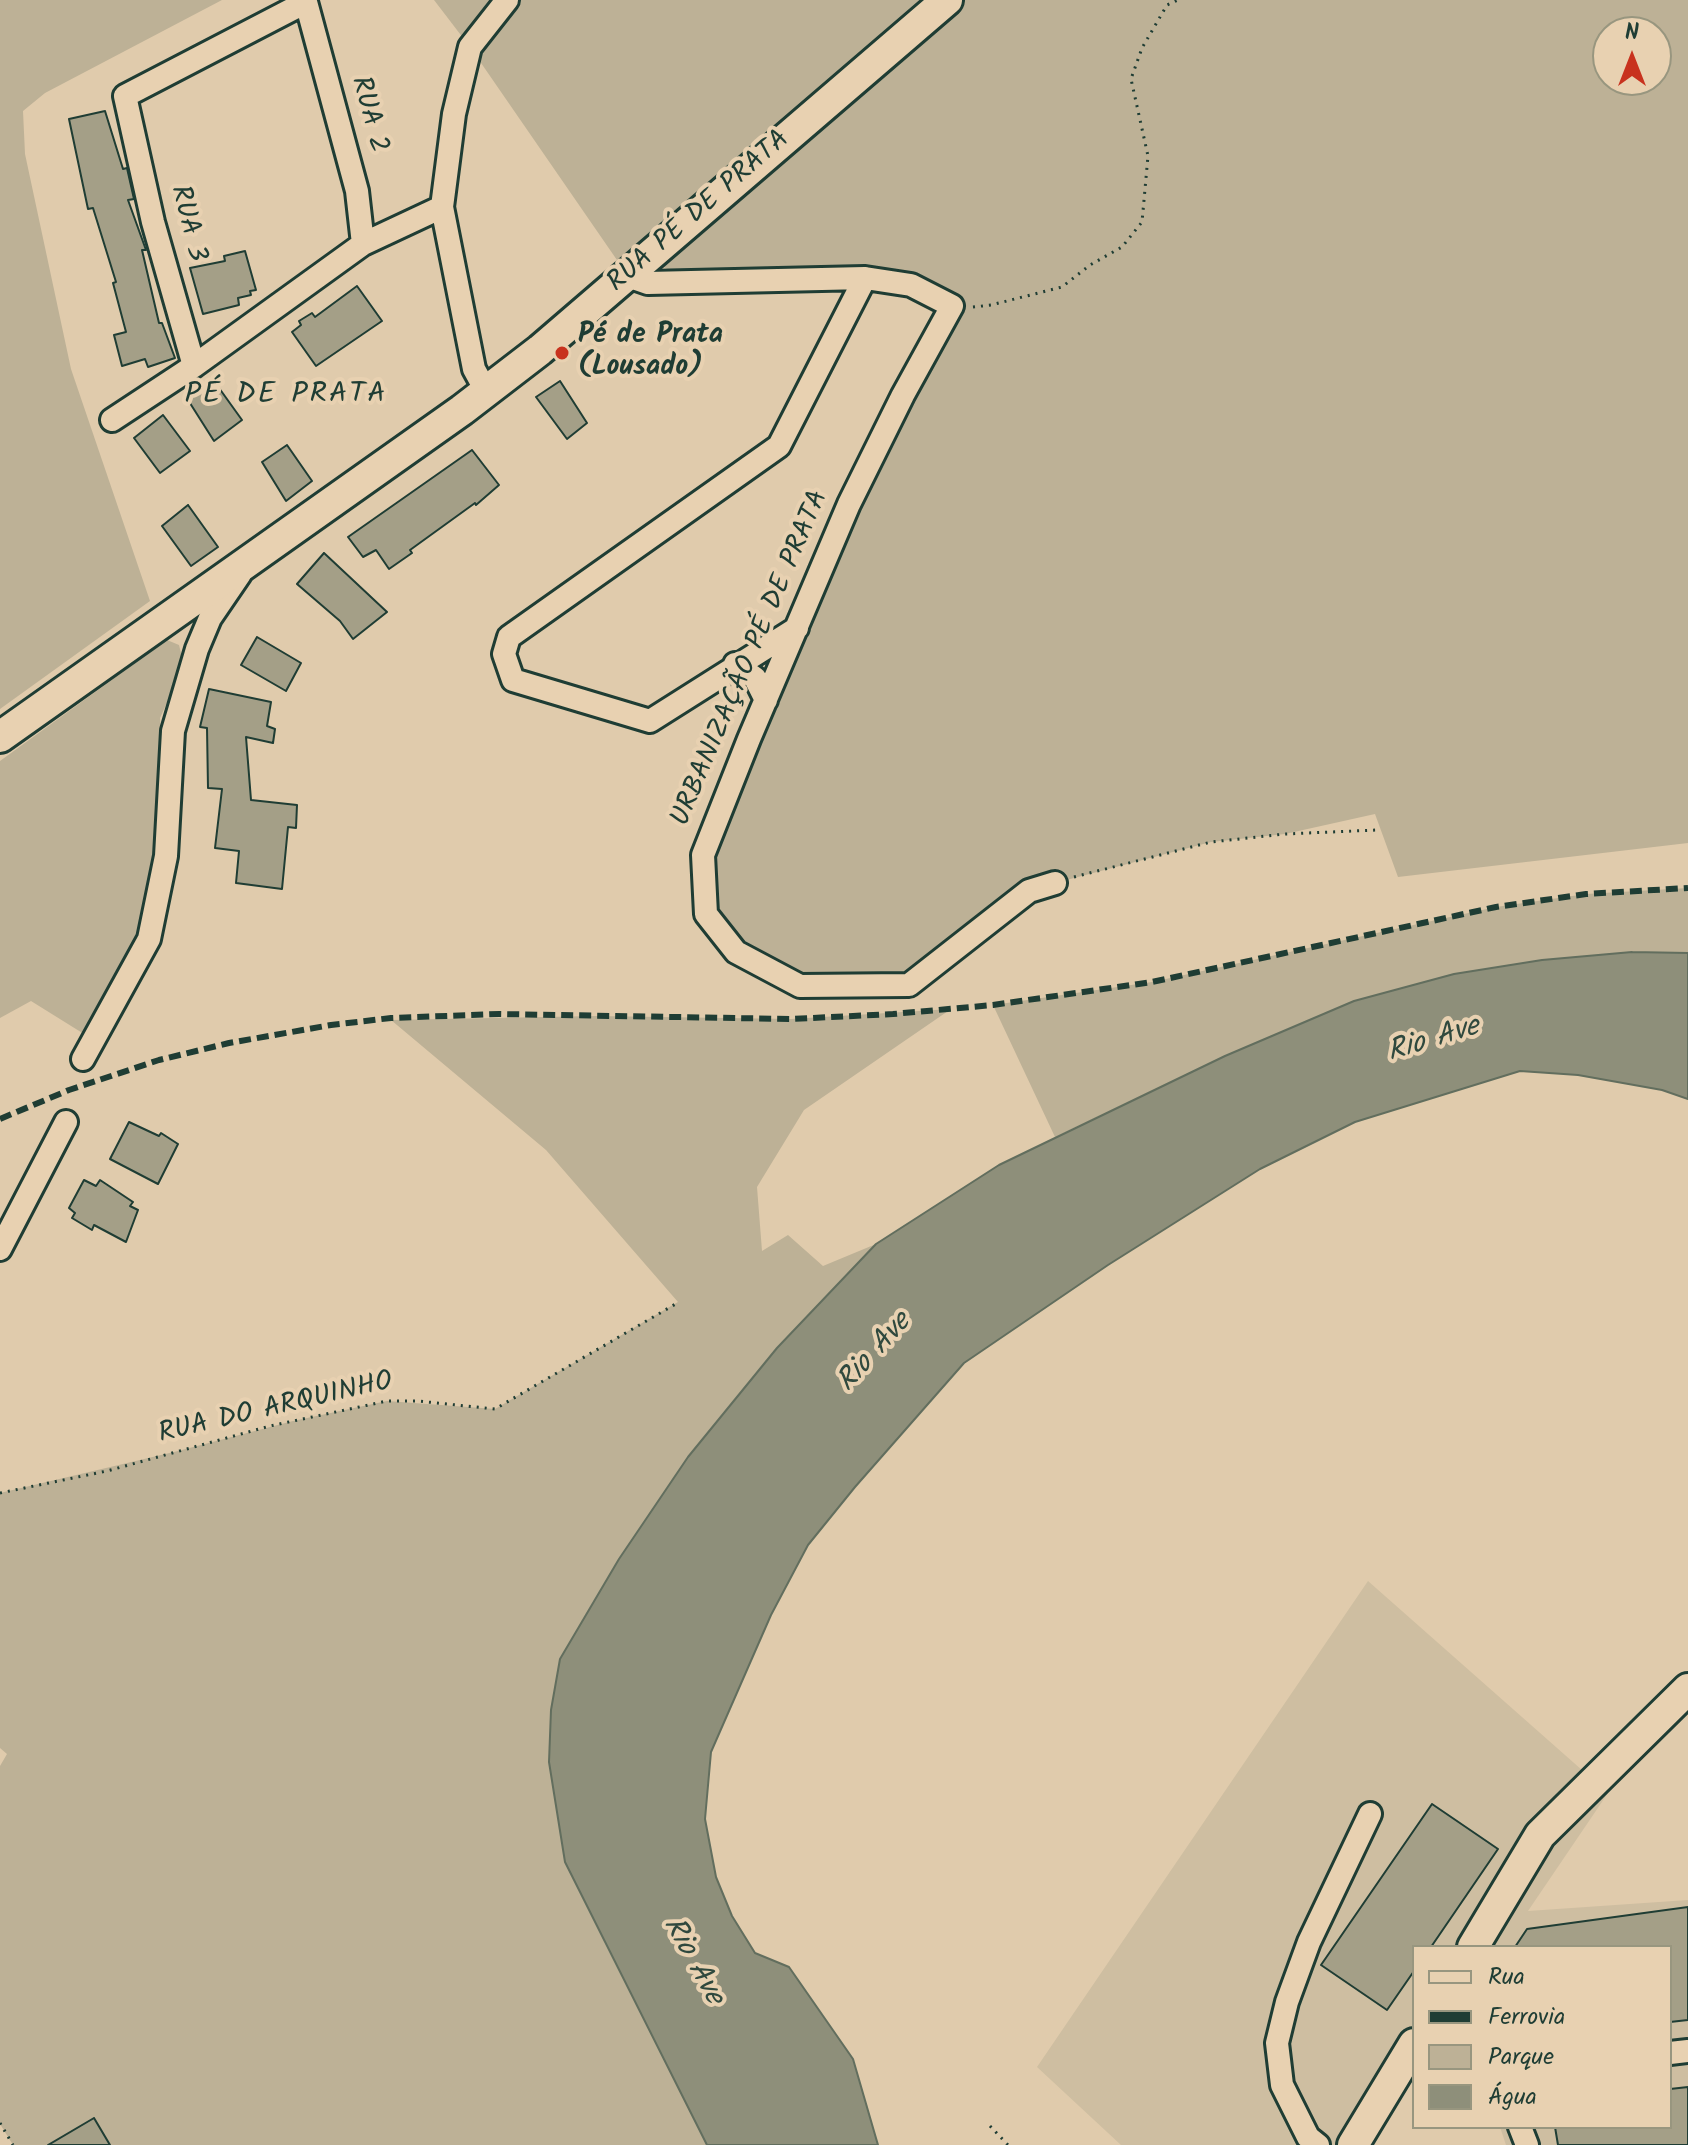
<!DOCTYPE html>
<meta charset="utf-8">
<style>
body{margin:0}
#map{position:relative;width:1688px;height:2145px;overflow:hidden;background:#e0cbac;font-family:Kalam,sans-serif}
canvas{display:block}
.legend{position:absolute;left:1412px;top:1945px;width:260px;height:184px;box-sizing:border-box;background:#e8d1b1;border:2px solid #98967f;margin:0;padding:10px 14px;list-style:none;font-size:24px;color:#1f3d34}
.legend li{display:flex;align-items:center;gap:16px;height:40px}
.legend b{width:40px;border:2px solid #98967f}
.north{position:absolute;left:1592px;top:16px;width:80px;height:80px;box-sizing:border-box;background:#e8d1b1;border:2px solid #98967f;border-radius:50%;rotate:0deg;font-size:22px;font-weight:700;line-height:32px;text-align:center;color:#1f3d34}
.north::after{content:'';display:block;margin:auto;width:28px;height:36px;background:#c8321e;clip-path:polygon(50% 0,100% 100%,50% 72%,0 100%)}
</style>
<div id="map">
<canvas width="1688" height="2145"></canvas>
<ul class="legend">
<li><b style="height:10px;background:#e8d1b1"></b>Rua</li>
<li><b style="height:10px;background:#1f3d34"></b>Ferrovia</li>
<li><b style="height:22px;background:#bdb196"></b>Parque</li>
<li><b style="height:22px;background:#8e8f7a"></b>Água</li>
</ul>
<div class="north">N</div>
</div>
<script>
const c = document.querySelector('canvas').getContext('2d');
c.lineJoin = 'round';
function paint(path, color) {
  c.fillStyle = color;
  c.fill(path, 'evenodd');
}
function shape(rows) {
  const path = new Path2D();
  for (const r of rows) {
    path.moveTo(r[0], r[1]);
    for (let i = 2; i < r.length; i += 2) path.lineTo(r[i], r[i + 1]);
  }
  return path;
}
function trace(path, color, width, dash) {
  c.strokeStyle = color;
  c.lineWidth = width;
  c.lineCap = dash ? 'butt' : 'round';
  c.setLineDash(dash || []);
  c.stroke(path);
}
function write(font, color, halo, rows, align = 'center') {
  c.font = font + ' Kalam,sans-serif';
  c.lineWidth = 8;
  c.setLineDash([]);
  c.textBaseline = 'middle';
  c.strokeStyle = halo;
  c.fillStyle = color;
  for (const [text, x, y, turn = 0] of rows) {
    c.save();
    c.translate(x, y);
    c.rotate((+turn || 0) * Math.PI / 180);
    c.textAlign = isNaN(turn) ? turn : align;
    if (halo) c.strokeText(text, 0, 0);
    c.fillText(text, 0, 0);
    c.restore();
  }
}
const built = shape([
 [1368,1581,1608,1793,1528,1911,1688,1900,1688,2145,1506,2145,1500,2127,1670,2127,1670,1947,1414,1947,1414,2066,1343,2145,1121,2145,1037,2067]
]);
const green = shape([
 [0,0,222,0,45,93,23,111,25,154,71,369,150,601,0,709],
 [434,0,947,0,628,276,470,47],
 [959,0,1688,0,1688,843,1398,877,1375,814,1285,834,1211,842,1055,883,909,985,800,986,736,952,706,914,703,855,749,739,952,307,911,285,692,282,658,264],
 [1608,32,1656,32,1656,80,1608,80],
 [167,640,179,645,184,665,160,718,166,856,135,948,84,1034,31,1001,0,1018,0,761],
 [1688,888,1688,953,1632,952,1542,960,1454,974,1354,1001,1225,1056,1055,1137,993,1005,1152,982,1496,907,1586,894],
 [951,1009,804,1110,757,1187,762,1251,788,1235,823,1266,876,1244,688,1457,619,1559,560,1659,551,1710,549,1762,565,1862,707,2145,13,2145,0,2124,0,1766,7,1754,0,1748,0,1493,178,1451,293,1421,387,1401,495,1409,678,1302,546,1150,391,1020,596,1016,791,1019]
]);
const water = shape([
 [1632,952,1688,953,1688,1099,1662,1090,1578,1075,1520,1071,1355,1122,1260,1169,1108,1265,964,1363,855,1487,808,1545,771,1615,711,1752,705,1819,716,1877,732,1916,755,1953,789,1967,853,2059,878,2145,707,2145,565,1862,549,1762,551,1710,560,1659,619,1559,688,1457,777,1348,876,1244,999,1165,1225,1056,1354,1001,1454,974,1542,960,1632,952]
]);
const building = shape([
 [105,111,123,169,127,168,134,199,128,200,146,250,142,250,159,323,162,323,175,358,148,367,145,359,122,366,114,335,126,332,113,283,116,282,93,208,88,209,69,119,105,111],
 [245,251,256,290,250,291,251,295,238,298,239,305,203,314,190,268,225,261,224,256,245,251],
 [357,286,382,321,316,366,292,332,301,325,299,321,312,313,315,317,357,286],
 [214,381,242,420,214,441,188,400,214,381],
 [560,381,587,423,567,439,536,397,560,381],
 [163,415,190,451,160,473,134,438,163,415],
 [287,445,312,481,286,501,262,462,287,445],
 [472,450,499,485,476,505,475,503,410,550,412,553,389,569,376,550,363,557,348,537,472,450],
 [188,505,218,547,191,566,162,526,188,505],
 [324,553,387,612,353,639,340,621,297,584,324,553],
 [257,637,301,663,286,691,241,665,257,637],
 [209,689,271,702,267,726,275,729,273,743,246,737,251,800,297,805,296,828,288,827,282,889,236,883,239,851,215,848,222,789,208,788,207,728,200,727,209,689],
 [129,1122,159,1136,161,1133,178,1144,158,1184,110,1159,129,1122],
 [84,1180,96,1186,100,1180,133,1202,130,1206,138,1210,126,1242,94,1225,92,1230,72,1218,75,1213,69,1208,84,1180],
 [1432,1804,1498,1849,1431,1947,1414,1947,1414,1971,1387,2010,1321,1965,1432,1804],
 [1688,1907,1688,2020,1670,2022,1670,1947,1515,1947,1527,1929,1688,1907],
 [1688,2087,1688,2145,1558,2145,1555,2127,1670,2127,1670,2089,1688,2087],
 [94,2118,110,2145,48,2145,94,2118]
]);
const path = shape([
 [973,307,991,305,1062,287,1090,265,1122,247,1142,222,1148,156,1131,79,1142,48,1167,5,1178,0],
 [1074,877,1211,842,1285,834,1377,830],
 [0,1493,107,1471,270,1426,387,1401,418,1401,495,1409,679,1302],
 [0,2123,13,2145],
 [990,2126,1008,2145]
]);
const street = shape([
 [628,276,648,283,865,278,911,285,952,306,903,395,849,504,749,739,703,855,706,914,736,952,800,986,909,985,1029,891,1055,883],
 [194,366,153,222,125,96,306,2,357,191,363,244],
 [486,391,474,369,442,207,454,114,470,47,507,0],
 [112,420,194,366,363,244,442,207],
 [797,628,650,721,513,680,504,654,509,637,779,446,865,278],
 [735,664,755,678,766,700],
 [83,1059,149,939,166,856,173,731,197,649,210,618,240,574],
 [0,1249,66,1122],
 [1670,2053,1688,2051],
 [1520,2127,1527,2145],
 [1318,2145,1308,2137,1282,2085,1277,2043,1287,2002,1309,1942,1370,1814]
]);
const secondary = shape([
 [0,737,462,410,540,350,947,0],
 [1473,1947,1540,1835,1688,1689],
 [1353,2145,1414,2044]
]);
const rail = shape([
 [0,1119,69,1090,159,1060,229,1043,331,1025,391,1018,499,1014,791,1019,893,1014,993,1005,1152,982,1496,907,1586,894,1688,888]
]);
const markers = [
 [562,353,8,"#c8321e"]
];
const streetNames = [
 ["RUA 2",367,115,75],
 ["RUA PÉ DE PRATA",700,213,-41],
 ["RUA 3",186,224,76],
 ["URBANIZAÇÃO PÉ DE PRATA",752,659,-67],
 ["RUA DO ARQUINHO",276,1410,-13]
];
const poiNames = [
 ["Pé de Prata",578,337],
 ["(Lousado)",578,369]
];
const neighbourhoodNames = [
 ["PÉ DE PRATA",286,397]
];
const waterNames = [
 ["Rio Ave",1434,1042,-17],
 ["Rio Ave",876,1354,-48],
 ["Rio Ave",691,1962,61]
];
paint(built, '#cebea1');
paint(green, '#bdb196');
paint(water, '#8e8f7a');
trace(water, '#626e5e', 2);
paint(building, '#a49f87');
trace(building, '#1f3d34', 2);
trace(street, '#1f3d34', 28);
trace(secondary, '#1f3d34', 36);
trace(path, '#1f3d34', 3, [2, 6]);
trace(street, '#e8d1b1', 22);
trace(secondary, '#e8d1b1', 30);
trace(rail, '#1f3d34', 6, [12, 6]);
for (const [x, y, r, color] of markers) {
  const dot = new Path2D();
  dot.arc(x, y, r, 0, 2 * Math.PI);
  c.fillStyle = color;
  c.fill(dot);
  trace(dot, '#e8d1b1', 3);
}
write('28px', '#1f3d34', '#e8d1b1', streetNames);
write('bold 28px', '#1f3d34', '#e8d1b1', poiNames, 'left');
c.letterSpacing = '2px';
write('30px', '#1f3d34', '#e8d1b1', neighbourhoodNames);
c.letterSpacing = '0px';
write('italic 30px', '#30493e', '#e8d1b1', waterNames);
</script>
